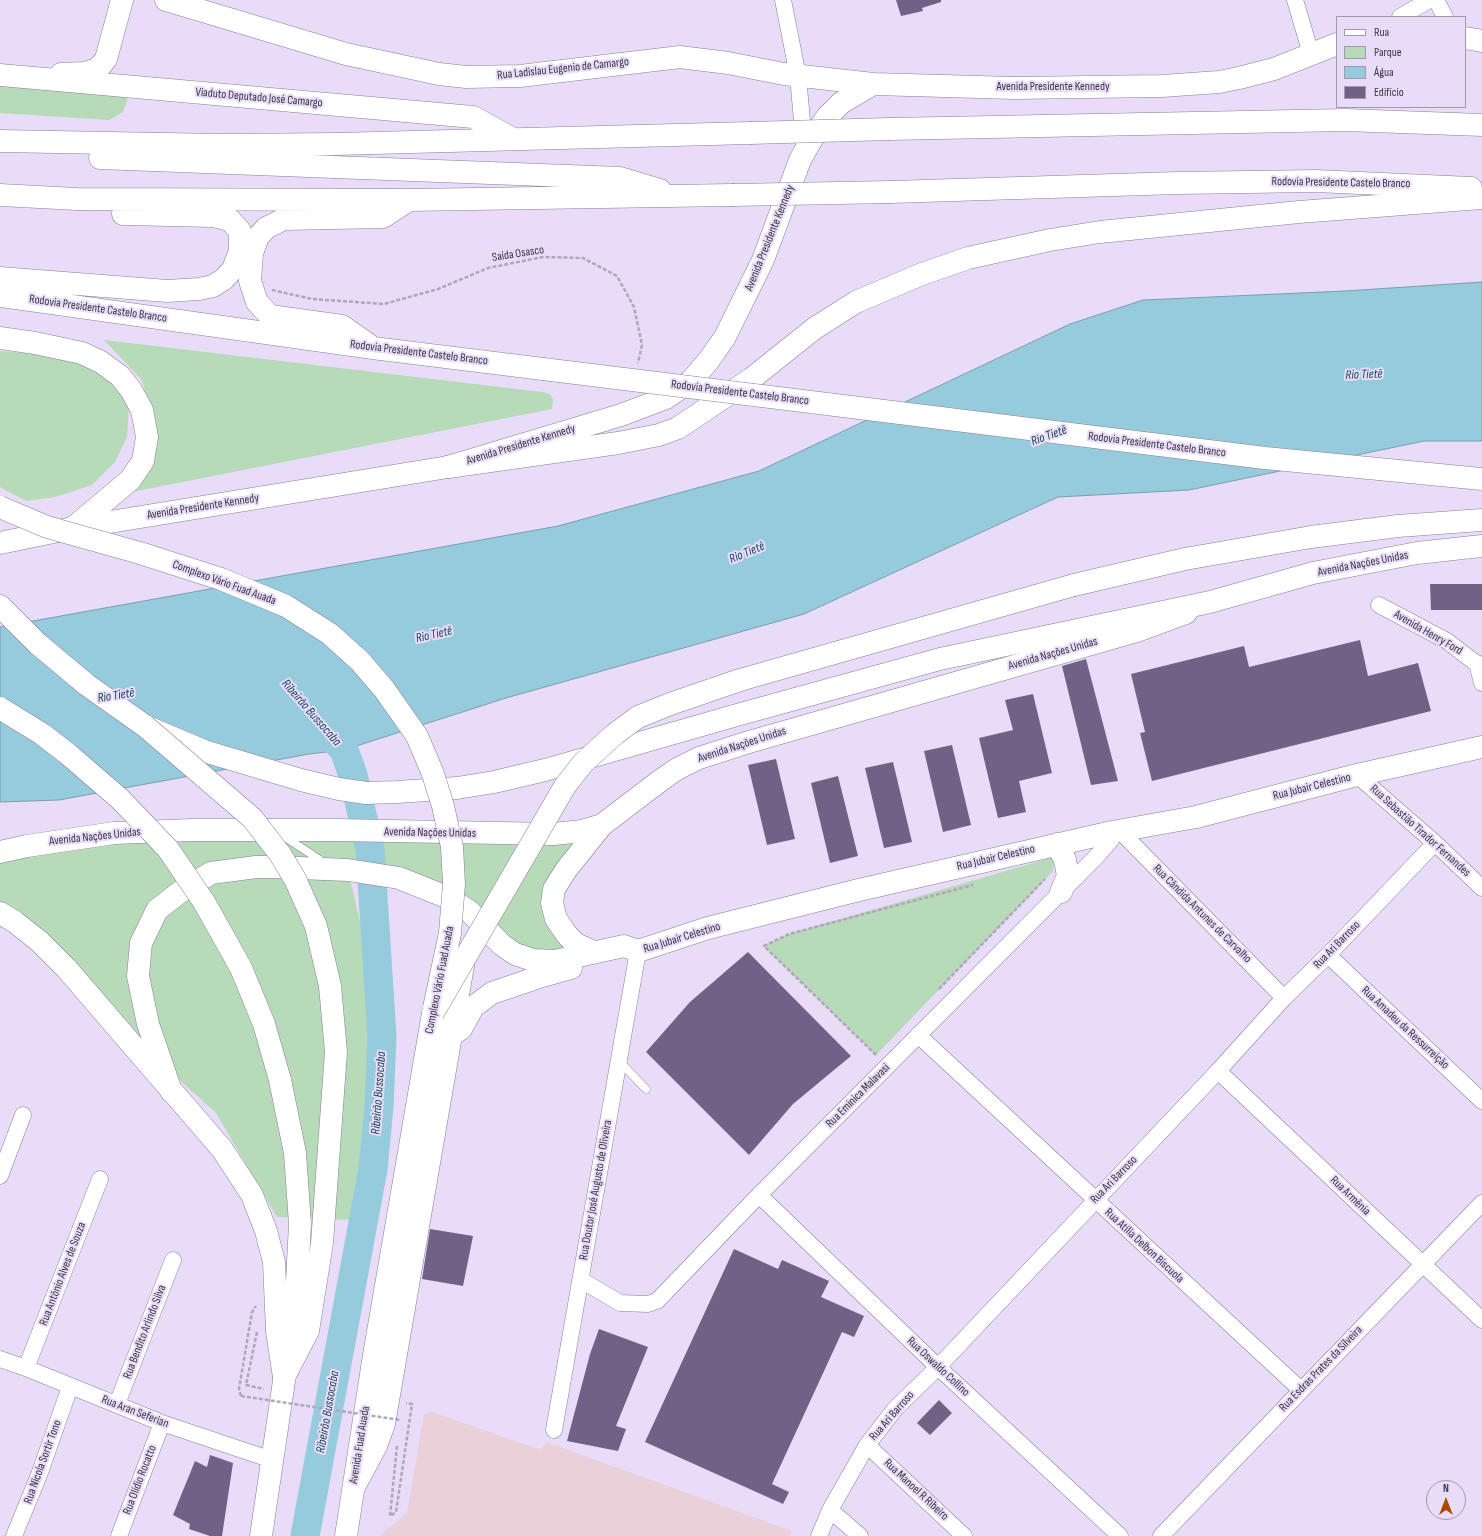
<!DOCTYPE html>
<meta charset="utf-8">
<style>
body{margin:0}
#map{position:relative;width:1482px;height:1536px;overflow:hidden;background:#e8dcf8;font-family:"Sofia Sans Condensed",sans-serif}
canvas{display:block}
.legend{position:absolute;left:1336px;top:16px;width:130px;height:92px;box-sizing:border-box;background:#e8dcf8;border:1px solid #a299ae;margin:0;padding:5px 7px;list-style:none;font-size:12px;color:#3a3540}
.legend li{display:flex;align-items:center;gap:8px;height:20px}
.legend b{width:20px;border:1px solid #a299ae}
.north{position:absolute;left:1426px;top:1480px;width:40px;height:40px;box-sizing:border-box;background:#e8dcf8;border:1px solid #a299ae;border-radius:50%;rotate:0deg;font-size:11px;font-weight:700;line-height:16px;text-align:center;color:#3a3540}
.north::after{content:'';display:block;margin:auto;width:14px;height:18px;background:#a94900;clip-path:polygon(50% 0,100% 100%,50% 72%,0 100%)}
</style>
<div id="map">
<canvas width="1482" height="1536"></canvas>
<ul class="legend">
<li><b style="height:5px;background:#fff"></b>Rua</li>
<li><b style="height:11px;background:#b7dab8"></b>Parque</li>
<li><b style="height:11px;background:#96cbde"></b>Água</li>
<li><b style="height:11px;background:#726186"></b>Edifício</li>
</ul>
<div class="north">N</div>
</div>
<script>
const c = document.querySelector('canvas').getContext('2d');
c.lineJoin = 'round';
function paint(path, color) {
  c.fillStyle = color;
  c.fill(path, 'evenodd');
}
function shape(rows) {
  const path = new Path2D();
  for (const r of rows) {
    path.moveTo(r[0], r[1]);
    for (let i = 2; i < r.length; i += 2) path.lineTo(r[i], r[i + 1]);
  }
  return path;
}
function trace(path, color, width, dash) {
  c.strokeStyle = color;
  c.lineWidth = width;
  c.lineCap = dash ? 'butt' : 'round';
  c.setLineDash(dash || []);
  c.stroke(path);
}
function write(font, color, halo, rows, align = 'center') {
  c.font = font + ' "Sofia Sans Condensed",sans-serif';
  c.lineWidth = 4;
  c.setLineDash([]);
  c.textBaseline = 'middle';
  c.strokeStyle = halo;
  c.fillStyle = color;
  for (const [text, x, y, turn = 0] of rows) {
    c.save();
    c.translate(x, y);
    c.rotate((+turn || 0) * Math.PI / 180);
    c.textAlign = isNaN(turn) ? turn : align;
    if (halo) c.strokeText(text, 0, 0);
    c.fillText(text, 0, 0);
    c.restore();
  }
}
const education = shape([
 [432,1412,541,1450,546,1442,792,1531,790,1536,379,1536,407,1513,424,1414]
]);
const green = shape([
 [0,77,129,95,123,112,109,120,0,113],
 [104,340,542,392,550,394,553,400,552,409,132,492,154,425,142,380],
 [0,351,62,356,90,367,115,380,129,407,127,437,115,462,92,485,55,497,26,501,0,487],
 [582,831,554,889,576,944,533,960,470,912,348,870,373,979,372,1109,355,1220,277,1217,216,1113,108,1015,0,913,0,852,114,833],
 [1054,857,1053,871,876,1055,764,946,789,934]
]);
const water = shape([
 [1482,282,1482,441,1424,441,1189,490,1058,497,804,614,506,698,344,750,309,754,59,800,0,802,0,627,558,526,759,471,1070,324,1143,300,1345,291,1482,282]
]);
const river = shape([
 [305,1536,373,1169,379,1107,382,1037,370,849,353,775,344,750,317,720]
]);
const building = shape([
 [896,0,941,0,941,2,922,8,923,11,901,16],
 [1430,584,1482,584,1482,610,1431,610],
 [1360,640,1368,676,1418,663,1431,711,1152,781,1140,733,1145,732,1131,674,1244,646,1249,667],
 [1086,659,1118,781,1091,785,1062,666],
 [1033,694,1052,773,1019,781,1026,812,998,818,979,738,1013,730,1005,700],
 [952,745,971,825,943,832,924,751],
 [776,759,795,839,767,845,748,765],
 [893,762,912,842,884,848,865,768],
 [838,776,858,856,830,863,811,783],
 [748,952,851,1056,793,1104,749,1155,646,1052,690,1002],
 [430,1229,473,1236,463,1286,422,1279],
 [734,1249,778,1269,782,1260,829,1281,821,1297,864,1316,854,1337,842,1332,772,1484,789,1492,783,1504,645,1442],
 [599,1329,648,1347,616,1426,626,1429,618,1451,567,1441,590,1354],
 [939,1400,952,1413,930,1435,917,1423],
 [210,1455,233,1463,222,1536,210,1536,189,1529,190,1524,173,1515,195,1461,207,1467]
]);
const path = shape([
 [272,290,312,299,384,304,438,289,488,268,543,257,583,258,617,276,634,307,642,345,638,363],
 [939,989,1045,879],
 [876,1055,764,946,789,934,973,885],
 [257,1332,246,1385,264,1389],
 [241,1396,239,1389,252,1312,256,1306],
 [397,1446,390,1516,396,1512,412,1404,406,1403]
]);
const lane = shape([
 [282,835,326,864],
 [619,1061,646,1089]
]);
const street = shape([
 [783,0,798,76,804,143],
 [1295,0,1311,54],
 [1436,0,1445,17],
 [1400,17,1429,0],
 [1379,605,1447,641,1482,668],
 [1477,663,1482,683],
 [1357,775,1435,843,1482,888],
 [1119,830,1284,998],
 [1328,955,1482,1101],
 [918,1035,1301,1390],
 [1218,1071,1482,1320],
 [0,1176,23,1115],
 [759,1195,938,1367,1120,1536],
 [581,1280,620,1303,648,1304,657,1301,759,1195,1097,856,1111,840,1112,832],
 [0,1359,26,1368,162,1423,272,1460],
 [26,1368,100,1179],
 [117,1404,173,1260],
 [554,1430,638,951],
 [867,1445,964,1536],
 [830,1510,860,1536],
 [14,1536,39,1475,70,1387],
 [119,1536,162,1423],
 [819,1536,830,1510,867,1445,895,1409,938,1367,1218,1071,1284,998,1328,955,1435,843],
 [1161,1536,1482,1203]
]);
const secondary = shape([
 [166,0,346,54,439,74,466,77,520,76,680,57,728,63,784,74,873,84,1014,88,1162,86,1219,82,1239,78,1274,69,1337,44],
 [1465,38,1482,41],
 [61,74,85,73,97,69,102,64,106,59,122,0],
 [0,543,73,528,448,467,621,415,666,398,691,381,709,360,725,337,763,260,800,160,813,137,827,117,841,103,873,84],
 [1057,844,1065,860,1068,876,1061,892],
 [638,951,708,928,859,890,1112,832,1196,817,1357,775,1482,747]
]);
const primary = shape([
 [0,75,473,117,513,139],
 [0,852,27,846,114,833,192,830,337,830,554,834,582,831,602,825,661,780,677,769,699,758,749,742,1137,631,1186,613],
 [0,913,15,922,39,941,66,968,222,1149,252,1195,266,1231,274,1262,277,1331,284,1377],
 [594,952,576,944,567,935,556,919,552,903,554,889,566,870,602,825],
 [453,1034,461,1029,473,1007,492,993,539,977,571,968],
 [171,1091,148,1024,138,976,141,943,157,910,180,892,211,873,256,867,275,867,348,870,399,878,449,898,470,912,502,945,515,954,533,960,555,961,624,946,638,951],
 [354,1487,376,1446,384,1424,464,960],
 [261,1536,296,1300,300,1224,295,1153,280,1080],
 [346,1536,374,1355,433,1013]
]);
const highway = shape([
 [890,129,1345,120,1482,125],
 [0,141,220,145,337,144,750,133],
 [100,158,620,178,660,190],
 [891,192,1178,183,1316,181,1471,188],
 [0,195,77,199,409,200,732,195],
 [0,278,167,291,199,289,213,286,224,279,233,269,240,251,240,231,230,220,222,218,213,216,123,214],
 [0,296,373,348,543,369],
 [0,338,35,343,82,353,101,362,120,376,131,390,142,410,147,437,143,461,130,480,73,528],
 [369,345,342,326,270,316,257,302,250,281,252,253,258,237,266,228,284,219,383,217,409,200],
 [448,467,618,443,659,435,678,428,751,379,815,328,856,302,922,274,968,258,1050,240,1100,232,1299,212,1482,198],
 [1074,585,1185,559,1311,537,1398,526,1482,520],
 [0,606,38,644,87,685,145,726,204,751,301,780,339,789,366,793,397,792,457,788,494,782,545,770,737,715,940,659,1210,602,1313,573,1417,553,1482,546],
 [284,1377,308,1331,322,1243,336,1052,330,986]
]);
const pathBridge = shape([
 [241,1396,400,1420]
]);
const primaryBridge = shape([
 [0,507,47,527,140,553,221,579,286,606,330,634,360,661,384,689,417,736,433,774,443,806,452,847,454,884,450,933,434,1008],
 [0,708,42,734,68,754,120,799,168,849,204,902,241,968,264,1024,280,1080]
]);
const highwayBridge = shape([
 [750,133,890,129],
 [732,195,891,192],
 [543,369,1265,458,1482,479],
 [145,726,252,818,280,854,295,879,316,926,330,986],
 [433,1013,565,786,583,763,615,734,638,717,670,704,740,680,1074,585]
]);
const streetNames = [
 ["Rua Ladislau Eugenio de Camargo",563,69,-6],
 ["Avenida Presidente Kennedy",1053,87],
 ["Viaduto Deputado José Camargo",259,98,5],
 ["Rodovia Presidente Castelo Branco",1341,183,1],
 ["Avenida Presidente Kennedy",770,238,-68],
 ["Saída Osasco",518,254,-9],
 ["Rodovia Presidente Castelo Branco",98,309,8],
 ["Rodovia Presidente Castelo Branco",419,353,7],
 ["Rodovia Presidente Castelo Branco",740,393,7],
 ["Avenida Presidente Kennedy",521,445,-17],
 ["Rodovia Presidente Castelo Branco",1157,445,7],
 ["Avenida Presidente Kennedy",203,507,-9],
 ["Avenida Nações Unidas",1363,564,-11],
 ["Complexo Vário Fuad Auada",224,583,20],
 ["Avenida Henry Ford",1428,633,30],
 ["Avenida Nações Unidas",1053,654,-16],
 ["Avenida Nações Unidas",742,745,-18],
 ["Rua Jubair Celestino",1312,787,-14],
 ["Rua Sebastião Tirador Fernandes",1420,831,42],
 ["Avenida Nações Unidas",430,833,1],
 ["Avenida Nações Unidas",95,837,-6],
 ["Rua Jubair Celestino",996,858,-13],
 ["Rua Cândida Antunes de Carvalho",1202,914,45],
 ["Rua Jubair Celestino",682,938,-17],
 ["Rua Ari Barroso",1337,945,-46],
 ["Complexo Vário Fuad Auada",440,980,-79],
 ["Rua Amadeu da Ressurreição",1405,1028,43],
 ["Rua Eminica Malavasi",858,1096,-45],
 ["Rua Ari Barroso",1114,1180,-46],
 ["Rua Doutor José Augusto de Oliveira",596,1190,-80],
 ["Rua Armênia",1350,1196,44],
 ["Rua Atília Delbon Biscuola",1144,1246,43],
 ["Rua Antônio Alves de Souza",63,1274,-69],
 ["Rua Bendito Arlindo Silva",145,1332,-69],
 ["Rua Oswaldo Collino",938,1367,43],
 ["Rua Esdras Prates da Silveira",1321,1369,-46],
 ["Rua Aran Seferian",135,1412,21],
 ["Rua Ari Barroso",892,1416,-49],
 ["Avenida Fuad Auada",360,1445,-81],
 ["Rua Nicola Sortir Tono",43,1462,-70],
 ["Rua Olídio Rocatto",140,1480,-69],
 ["Rua Manoel R Ribeiro",916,1490,43]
];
const waterNames = [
 ["Rio Tietê",1364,375,-2],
 ["Rio Tietê",1049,436,-20],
 ["Rio Tietê",747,553,-23],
 ["Rio Tietê",434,635,-13],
 ["Rio Tietê",116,696,-9],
 ["Ribeirão Bussocaba",311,713,49],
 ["Ribeirão Bussocaba",379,1093,-86],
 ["Ribeirão Bussocaba",328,1412,-80]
];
paint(education, '#e9d0d9');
paint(green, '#b7dab8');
paint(water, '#96cbde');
trace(water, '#7a9eaf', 1);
trace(river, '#96cbde', 29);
paint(building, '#726186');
trace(lane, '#887d96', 9);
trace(street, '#887d96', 17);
trace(secondary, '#887d96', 23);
trace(primary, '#887d96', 23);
trace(highway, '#887d96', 23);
trace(path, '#b0a6bd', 2.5, [4, 2]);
trace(lane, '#fff', 8);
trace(street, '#fff', 16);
trace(secondary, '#fff', 22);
trace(primary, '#fff', 22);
trace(highway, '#fff', 22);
trace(primaryBridge, '#887d96', 23, []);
trace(highwayBridge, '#887d96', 23, []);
trace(pathBridge, '#b0a6bd', 2.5, [4, 2]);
trace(primaryBridge, '#fff', 22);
trace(highwayBridge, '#fff', 22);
write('12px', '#3a3540', '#e8dcf8', streetNames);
write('italic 13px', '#194755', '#e8dcf8', waterNames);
</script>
